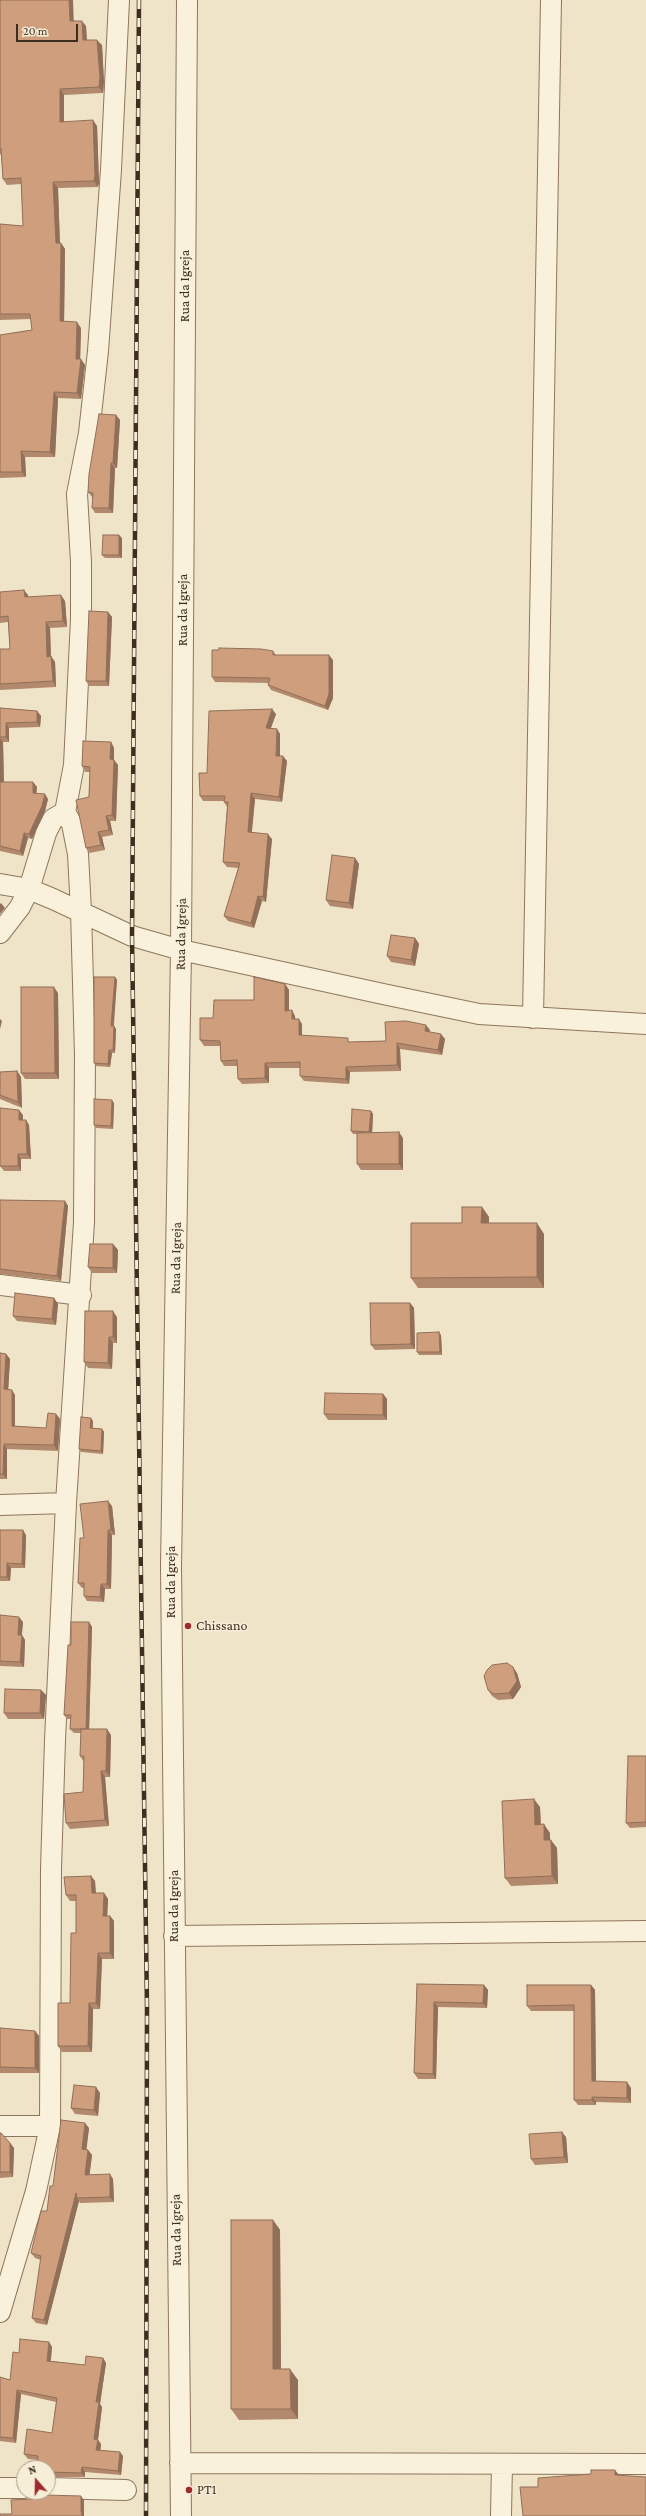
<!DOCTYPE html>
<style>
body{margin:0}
#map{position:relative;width:646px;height:2516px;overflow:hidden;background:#f0e4c8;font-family:"Crimson Pro",serif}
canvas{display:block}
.north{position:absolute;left:16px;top:2460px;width:40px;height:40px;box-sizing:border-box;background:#f7eed8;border:1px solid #ada18e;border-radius:50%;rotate:340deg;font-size:11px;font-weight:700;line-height:16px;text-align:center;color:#3d2e20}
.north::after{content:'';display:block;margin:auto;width:14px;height:18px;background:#9e2a2b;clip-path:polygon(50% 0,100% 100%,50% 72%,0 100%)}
.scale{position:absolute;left:16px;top:24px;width:62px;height:18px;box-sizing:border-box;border:2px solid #3d2e20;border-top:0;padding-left:5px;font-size:12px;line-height:14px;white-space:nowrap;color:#3d2e20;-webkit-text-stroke:3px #f7eed8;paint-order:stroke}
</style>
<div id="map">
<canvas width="646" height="2516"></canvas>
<div class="north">N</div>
<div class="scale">20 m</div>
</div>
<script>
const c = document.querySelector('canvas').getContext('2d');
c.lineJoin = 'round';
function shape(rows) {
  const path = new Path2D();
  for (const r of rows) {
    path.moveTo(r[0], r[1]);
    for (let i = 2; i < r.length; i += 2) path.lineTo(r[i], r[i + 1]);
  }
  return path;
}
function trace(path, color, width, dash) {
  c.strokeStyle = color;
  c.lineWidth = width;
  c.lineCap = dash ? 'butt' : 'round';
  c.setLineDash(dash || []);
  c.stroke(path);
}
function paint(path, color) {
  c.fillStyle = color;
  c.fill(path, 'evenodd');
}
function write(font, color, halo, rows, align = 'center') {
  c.font = font + ' "Crimson Pro",serif';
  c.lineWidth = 3;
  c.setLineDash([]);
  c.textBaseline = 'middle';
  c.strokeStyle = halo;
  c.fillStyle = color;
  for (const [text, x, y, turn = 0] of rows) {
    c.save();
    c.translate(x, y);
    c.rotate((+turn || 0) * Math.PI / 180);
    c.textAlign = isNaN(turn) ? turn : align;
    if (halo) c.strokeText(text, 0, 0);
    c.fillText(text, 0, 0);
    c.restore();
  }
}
const minor = shape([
 [0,884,29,889,53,899,132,936,181,950,383,994,479,1014,646,1024],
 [0,933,20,907,29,889,46,833,53,819,65,812,74,765,81,619,81,562,77,494,89,433,98,351,111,170,119,0],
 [533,1018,551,0],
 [0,1285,81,1295],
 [0,1505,66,1503],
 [174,1936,646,1931],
 [0,2126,50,2126],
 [0,2312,36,2191,50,2126,51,1869,55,1740,66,1503,84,1222,85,1055,81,911,78,854,72,824,65,812],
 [180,2463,646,2464],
 [0,2488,24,2488],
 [48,2488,126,2490],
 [181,2516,171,1566,181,950,187,0],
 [501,2516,502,2464]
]);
const rail = shape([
 [139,0,132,936,147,2007,146,2516]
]);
const wall = shape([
 [0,0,74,21,86,26,87,40,102,45,104,82,103,93,64,95,64,122,97,126,99,182,98,187,58,188,60,243,61,243,65,249,64,321,81,328,80,359,85,365,81,399,58,398,55,457,25,457,26,477,0,478,0,335,32,330,31,319,0,320,0,224,23,226,21,184,7,185,3,179,1,154,0,155],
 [116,415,120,420,117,468,115,468,113,513,95,513,92,508,92,497,88,492],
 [122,538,122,558,105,558,102,555],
 [0,592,28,595,28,597,65,601,67,627,50,628,51,656,55,662,56,687,0,690,0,649,10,649,8,622,0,623],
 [108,612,112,617,109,686,89,686,86,681],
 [273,651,276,655,333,660,333,698,328,710,271,690,268,685,268,683,215,682,212,677],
 [0,708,37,711,41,716,40,727,9,728,9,742,3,742,4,782,33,782,37,787,36,793,48,799,45,811,32,839,28,838,23,856,0,851],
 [276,714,271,728,277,729,280,734,280,756,287,761,282,802,255,799,252,832,272,839,266,902,262,901,254,928,228,921,224,916,238,868,227,867,223,862,227,807,224,802,224,801,203,801,200,796,207,773],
 [111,742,114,748,114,760,118,765,116,821,110,821,113,835,102,837,105,850,89,853,86,848,90,772,85,772,82,766],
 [355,858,359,864,353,909,330,906,326,900],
 [415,938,419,944,415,966,391,962,387,956],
 [115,977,117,980,114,1026,116,1029,115,1053,112,1053,110,1067,96,1066,94,1063],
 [285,984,289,990,289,1010,295,1016,295,1019,302,1024,302,1036,351,1042,386,1041,430,1030,429,1032,445,1039,442,1055,400,1049,401,1071,350,1072,349,1084,304,1081,300,1076,300,1068,269,1068,269,1083,242,1084,238,1079,238,1066,224,1066,221,1061,220,1046,204,1046,200,1040,213,1018,254,1000],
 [58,993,59,1079,25,1079,21,1073],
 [17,1071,21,1077,22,1108,0,1099,0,1072],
 [114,1103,113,1129,96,1128,94,1125],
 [371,1111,373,1114,372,1133,403,1138,403,1170,361,1170,357,1164,357,1134,353,1134,351,1131],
 [23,1115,23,1120,26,1120,29,1125,31,1159,21,1159,21,1171,4,1171,0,1166],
 [0,1200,65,1201,68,1206,61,1281,0,1274],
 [482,1207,489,1217,489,1223,544,1234,544,1288,418,1288,411,1278,462,1223],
 [113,1244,118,1250,117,1273,92,1273,88,1267],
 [54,1298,58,1304,56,1325,17,1321,13,1316],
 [410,1303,414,1308,415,1349,375,1350,371,1345],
 [117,1317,117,1343,113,1343,112,1369,88,1368,84,1362],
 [441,1335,442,1355,419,1355,417,1352],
 [0,1353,6,1354,10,1359,8,1389,15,1395,15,1426,46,1428,56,1414,60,1419,58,1451,7,1449,7,1479,0,1479],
 [383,1394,387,1399,387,1420,328,1420,324,1414],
 [93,1421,93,1428,102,1429,104,1432,103,1454,81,1452,79,1449],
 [112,1506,115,1535,112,1535,111,1589,105,1589,104,1602,87,1601,84,1596,84,1588,82,1588,78,1583,84,1538],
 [0,1530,26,1535,25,1568,11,1568,10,1581,0,1581],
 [0,1615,23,1622,22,1635,25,1640,24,1667,0,1666],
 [89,1622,92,1627,89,1729,111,1735,110,1777,105,1777,109,1826,70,1829,66,1823,83,1792,84,1762,80,1756,81,1733,74,1733,70,1729,71,1719,67,1719,64,1715,71,1645],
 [517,1673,521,1687,513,1699,498,1700,492,1696,488,1690],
 [41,1690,46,1695,44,1719,8,1719,4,1713],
 [646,1756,646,1827,630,1828,626,1823],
 [540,1807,541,1825,550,1833,550,1840,557,1848,558,1884,511,1886,505,1878],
 [91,1876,95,1881,96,1893,104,1893,108,1899,107,1916,110,1916,114,1921,114,1959,102,1959,100,2009,93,2009,92,2052,62,2052,58,2046,70,2003,76,1933,76,1901,70,1901,66,1895],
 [417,1984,484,1985,488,1990,487,2008,438,2007,436,2079,418,2079,414,2073],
 [591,1985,595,1990,596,2081,631,2088,631,2103,596,2102,596,2105,578,2105,574,2100,574,2011,531,2011,527,2006],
 [0,2028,35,2031,39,2036,39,2073,0,2073],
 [100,2093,98,2116,75,2114,71,2108],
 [89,2128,86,2149,88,2150,92,2155,89,2175,113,2179,114,2202,80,2203,79,2201,47,2325,36,2323,32,2318,41,2260,35,2258,31,2253,47,2211,53,2186],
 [0,2133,10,2143,14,2148,13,2177,0,2178],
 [566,2137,568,2163,535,2165,531,2159],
 [273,2220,280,2230,281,2369,298,2380,298,2419,239,2420,231,2409],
 [49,2342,52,2347,51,2361,85,2365,103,2358,106,2363,100,2404,102,2407,98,2440,101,2444,100,2450,120,2452,123,2456,121,2475,85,2472,85,2477,48,2477,48,2468,38,2460,28,2459,24,2454,52,2433,56,2402,21,2394,16,2443,0,2441,0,2377,10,2380,19,2353]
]);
const shadedWall = shape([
 [69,0,73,0,74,27,70,21],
 [82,21,86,26,87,46,83,40],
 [97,40,102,45,104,82,103,93,99,87],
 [60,89,64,95,64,128,60,122],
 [93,120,97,126,99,182,98,187,94,181],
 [53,182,58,188,60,249,56,243],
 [61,243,65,249,64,327,60,321],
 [77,322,81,328,80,365,81,359,85,365,81,399,77,393,76,359],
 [54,392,58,398,55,457,50,452],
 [116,415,120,420,117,468,113,463],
 [21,451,25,457,26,477,22,472],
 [111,463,115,468,113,513,109,508],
 [119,535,122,538,122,558,119,555],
 [24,590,28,595,29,603,25,597],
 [61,595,65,601,67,627,63,621],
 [108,612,112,617,109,686,106,681],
 [46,622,50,628,51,662,47,657],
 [329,655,333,660,333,698,328,710,325,706],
 [51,656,55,662,56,687,53,681],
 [272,709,276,714,269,733,266,728],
 [37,711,41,716,40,727,37,722],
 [6,723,9,728,9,742,6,737],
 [277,729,280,734,280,761,276,756],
 [0,738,3,742,4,787,0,782],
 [111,742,114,748,114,765,110,759],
 [283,756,287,761,282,802,279,797],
 [114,760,118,765,116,821,112,815],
 [33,782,37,787,36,798,33,793],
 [251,793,255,799,251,837,248,832],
 [45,794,48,799,45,811,32,839,29,834],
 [106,816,110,821,113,835,109,830],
 [98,832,102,837,105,850,101,845],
 [24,833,28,838,23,856,20,851],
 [268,834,272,839,266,902,263,897],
 [355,858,359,864,353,909,349,903],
 [258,896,262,901,254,928,251,923],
 [1,903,5,908,0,914,0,904],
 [415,938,419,944,415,966,411,960],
 [115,977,117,980,113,1029,111,1026],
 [285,984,289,990,289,1016,285,1011],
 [54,987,58,993,59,1079,55,1073],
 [292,1010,295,1016,296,1025,292,1019],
 [0,1019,2,1021,0,1029],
 [299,1019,302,1024,302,1041,299,1035],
 [426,1025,430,1030,428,1036,425,1031],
 [114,1026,116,1029,115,1053,113,1050],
 [441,1034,445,1039,442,1055,438,1050],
 [397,1043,400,1049,401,1071,397,1065],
 [109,1050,112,1053,110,1067,108,1064],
 [265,1063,269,1068,269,1083,265,1078],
 [346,1067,350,1072,349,1084,346,1079],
 [17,1071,21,1077,22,1108,18,1102],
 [112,1100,114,1103,113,1129,111,1126],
 [19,1110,23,1115,23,1125,19,1120],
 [371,1111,373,1114,372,1135,369,1132],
 [26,1120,29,1125,31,1159,27,1154],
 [399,1132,403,1138,403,1170,399,1164],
 [18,1154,21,1159,21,1171,18,1166],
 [65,1201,68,1206,61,1281,57,1276],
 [482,1207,489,1217,489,1233,481,1223],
 [537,1223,544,1234,544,1288,537,1277],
 [113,1244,118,1250,117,1273,113,1268],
 [54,1298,58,1304,56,1325,52,1319],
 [410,1303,414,1308,415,1349,411,1344],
 [113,1311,117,1317,117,1343,113,1337],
 [439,1332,441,1335,442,1355,440,1352],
 [109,1337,113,1343,112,1369,108,1363],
 [6,1354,10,1359,8,1394,4,1389],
 [12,1390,15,1395,15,1431,12,1426],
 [383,1394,387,1399,387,1420,383,1415],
 [56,1414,60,1419,58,1451,54,1445],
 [91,1418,93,1421,92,1431,90,1428],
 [102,1429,104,1432,103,1454,101,1451],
 [4,1444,7,1449,7,1479,3,1474],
 [108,1501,112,1506,115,1535,111,1530],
 [23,1530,26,1535,25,1568,22,1564],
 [108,1530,112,1535,111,1589,107,1584],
 [7,1563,11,1568,10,1581,7,1577],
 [101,1584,105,1589,104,1602,100,1597],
 [19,1617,23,1622,21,1640,18,1635],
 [89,1622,92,1627,89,1733,86,1729],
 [22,1635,25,1640,24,1667,20,1662],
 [513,1667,517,1673,521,1687,513,1699,509,1693],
 [41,1690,46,1695,44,1719,40,1713],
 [107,1729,111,1735,110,1777,106,1771],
 [101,1771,105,1777,109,1826,105,1820],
 [534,1799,540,1807,541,1833,535,1825],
 [544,1824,550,1833,550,1849,544,1840],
 [551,1840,557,1848,558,1884,552,1876],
 [91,1876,95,1881,96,1899,92,1893],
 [104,1893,108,1899,107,1921,103,1916],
 [110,1916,114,1921,114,1959,110,1953],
 [98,1953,102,1959,100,2009,96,2003],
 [484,1985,488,1990,487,2008,483,2003],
 [591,1985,595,1990,596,2086,592,2081],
 [434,2002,438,2007,436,2079,433,2074],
 [89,2003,93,2009,92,2052,88,2046],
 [35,2031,39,2036,39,2073,35,2068],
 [627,2082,631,2088,631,2103,627,2098],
 [96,2087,100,2093,98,2116,94,2110],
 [592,2097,596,2102,596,2105,592,2100],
 [85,2123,89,2128,86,2154,82,2149],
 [562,2132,566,2137,568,2163,564,2157],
 [10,2143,14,2148,13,2177,10,2172],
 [88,2150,92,2155,89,2180,85,2175],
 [110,2174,113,2179,114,2202,110,2197],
 [76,2193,77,2198,79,2201,47,2325,44,2320],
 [273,2220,280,2230,281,2380,273,2369],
 [49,2342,52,2347,50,2365,47,2361],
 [103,2358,106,2363,100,2404,102,2407,98,2440,101,2444,100,2455,96,2450,94,2439,96,2402],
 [290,2369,298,2380,298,2419,291,2409],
 [17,2390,21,2394,16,2443,13,2438],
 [120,2452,123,2456,121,2475,118,2471],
 [82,2467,85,2472,85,2477,81,2473],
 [615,2470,619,2475,615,2475],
 [81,2496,84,2500,84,2516,82,2516,81,2512]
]);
const building = shape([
 [0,0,69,0,70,21,82,21,83,40,97,40,100,77,99,87,60,89,60,122,93,120,95,176,94,181,53,182,56,243,61,243,60,321,77,322,76,359,81,359,77,393,54,392,50,452,21,451,22,472,0,472,0,335,32,330,30,314,0,314,0,224,23,226,21,178,3,179,1,148,0,148,0,0],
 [99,414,116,415,113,463,111,463,109,508,92,508,93,493,88,492,89,474,99,414],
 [103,535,119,535,119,555,102,555,103,535],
 [24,590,25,597,61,595,63,621,46,622,47,657,51,656,53,681,0,684,0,649,10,649,8,616,0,617,0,592,24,590],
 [89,611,108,612,106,681,86,681,89,611],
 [219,648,261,649,273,651,273,655,329,655,329,694,325,706,268,685,270,678,212,677,212,650,219,650,219,648],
 [0,708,37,711,37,722,6,723,6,737,0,737,0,708],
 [272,709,266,728,277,729,276,756,283,756,279,797,251,793,248,832,268,834,263,897,258,896,251,923,224,916,240,863,223,862,228,802,224,802,225,796,200,796,199,773,207,773,209,711,272,709],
 [83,741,111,742,110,759,114,760,112,815,106,816,109,830,98,832,101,845,86,848,76,800,89,797,90,767,82,766,83,741],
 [0,771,0,782,33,782,33,793,45,794,42,806,29,834,24,833,20,851,0,846,0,771],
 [332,855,355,858,349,903,326,900,332,855],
 [391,935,415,938,411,960,387,956,391,935],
 [94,977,115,977,111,1026,114,1026,113,1050,109,1050,108,1064,94,1063,94,977],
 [254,977,285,984,285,1011,292,1010,292,1019,299,1019,299,1035,348,1038,348,1042,386,1041,385,1022,406,1021,426,1025,425,1031,441,1034,438,1050,397,1043,397,1065,346,1067,346,1079,300,1076,300,1062,265,1063,265,1078,238,1079,237,1060,221,1061,220,1041,200,1040,200,1018,213,1018,214,1000,254,1000,254,977],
 [21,987,54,987,55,1073,21,1073,21,987],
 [17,1071,18,1102,0,1095,0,1072,17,1071],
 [94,1099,112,1100,111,1126,94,1125,94,1099],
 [0,1108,19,1110,19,1120,26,1120,27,1154,18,1154,18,1166,0,1166,0,1108],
 [352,1109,371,1111,369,1132,351,1131,352,1109],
 [399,1132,399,1164,357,1164,357,1133,399,1132],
 [0,1200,65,1201,57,1276,0,1269,0,1200],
 [462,1207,482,1207,481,1223,537,1223,537,1277,411,1278,411,1223,462,1223,462,1207],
 [90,1244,113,1244,113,1268,88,1267,90,1244],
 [15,1293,54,1298,52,1319,13,1316,15,1293],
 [370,1303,410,1303,411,1344,371,1345,370,1303],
 [85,1311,113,1311,113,1337,109,1337,108,1363,84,1362,85,1311],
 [439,1332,440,1352,417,1352,417,1333,439,1332],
 [0,1353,6,1354,4,1389,12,1390,12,1426,46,1428,48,1413,56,1414,54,1445,4,1444,3,1474,0,1474,0,1353],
 [325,1393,383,1394,383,1415,324,1414,325,1393],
 [81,1417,91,1418,90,1428,102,1429,101,1451,79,1449,81,1417],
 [108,1501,111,1530,108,1530,107,1584,101,1584,100,1597,84,1596,84,1583,78,1583,80,1538,84,1538,80,1504,108,1501],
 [0,1530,23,1530,22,1564,7,1563,7,1577,0,1577,0,1530],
 [0,1615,19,1617,18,1635,22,1635,20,1662,0,1661,0,1615],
 [71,1622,89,1622,86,1729,70,1729,71,1715,64,1715,68,1645,71,1645,71,1622],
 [507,1663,513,1667,517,1681,509,1693,494,1694,488,1690,484,1676,487,1670,492,1665,507,1663],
 [5,1689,41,1690,40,1713,4,1713,5,1689],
 [81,1729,107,1729,106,1771,101,1771,105,1820,66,1823,64,1794,83,1792,84,1756,80,1756,81,1729],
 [628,1756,646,1756,646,1822,626,1823,628,1756],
 [534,1799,535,1825,544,1824,544,1840,551,1840,552,1876,505,1878,502,1801,534,1799],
 [91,1876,92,1893,104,1893,103,1916,110,1916,110,1953,98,1953,96,2003,89,2003,88,2046,58,2046,58,2003,70,2003,71,1933,76,1933,76,1895,66,1895,64,1877,91,1876],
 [417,1984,484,1985,483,2003,434,2002,433,2074,414,2073,417,1984],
 [527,1985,591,1985,592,2081,627,2082,627,2098,592,2097,592,2100,574,2100,574,2005,527,2006,527,1985],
 [0,2028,35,2031,35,2068,0,2067,0,2028],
 [74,2085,96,2087,94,2110,71,2108,74,2085],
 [61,2120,85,2123,82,2149,88,2150,85,2175,110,2174,110,2197,77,2198,76,2193,44,2320,32,2318,41,2256,31,2253,41,2211,47,2211,50,2186,53,2186,61,2120],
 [562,2132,564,2157,531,2159,529,2134,562,2132],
 [0,2133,1,2133,10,2143,10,2172,0,2172,0,2133],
 [231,2220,273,2220,273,2369,290,2369,291,2409,231,2409,231,2220],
 [20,2339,49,2342,47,2361,85,2365,86,2356,103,2358,96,2402,99,2402,94,2439,98,2440,96,2450,120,2452,118,2471,82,2467,81,2473,48,2472,48,2468,37,2468,38,2456,24,2454,27,2429,52,2433,57,2398,17,2390,13,2438,0,2437,0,2377,10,2380,13,2352,19,2353,20,2339],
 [591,2470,615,2470,615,2475,646,2477,646,2516,523,2516,520,2487,538,2487,538,2478,591,2474,591,2470],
 [33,2492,38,2492,38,2493,44,2495,81,2496,81,2512,82,2516,0,2516,0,2514,12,2514,11,2500,32,2499,33,2492]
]);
const markers = [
 [188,1626,4,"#9e2a2b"],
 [189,2490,4,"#9e2a2b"]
];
const streetNames = [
 ["Rua da Igreja",185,286,-90],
 ["Rua da Igreja",183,610,-90],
 ["Rua da Igreja",181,934,-89],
 ["Rua da Igreja",176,1258,-89],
 ["Rua da Igreja",171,1582,-90],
 ["Rua da Igreja",174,1906,-90],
 ["Rua da Igreja",176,2230,-91]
];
const poiNames = [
 ["Chissano",196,1626],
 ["PT1",197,2490]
];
trace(minor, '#8d765c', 22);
trace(minor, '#faf1dc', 20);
trace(rail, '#3d2e20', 4.5);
trace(rail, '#f7eed8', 3, [9]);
paint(wall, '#b2896c');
paint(shadedWall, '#916f58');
paint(building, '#cf9f7d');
trace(building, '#916f58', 1);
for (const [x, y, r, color] of markers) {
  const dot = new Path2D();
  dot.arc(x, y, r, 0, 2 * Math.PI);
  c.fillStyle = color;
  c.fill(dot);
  trace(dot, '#f7eed8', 1.5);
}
write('14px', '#3d2e20', '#f7eed8', streetNames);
write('14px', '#3d2e20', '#f7eed8', poiNames, 'left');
</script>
